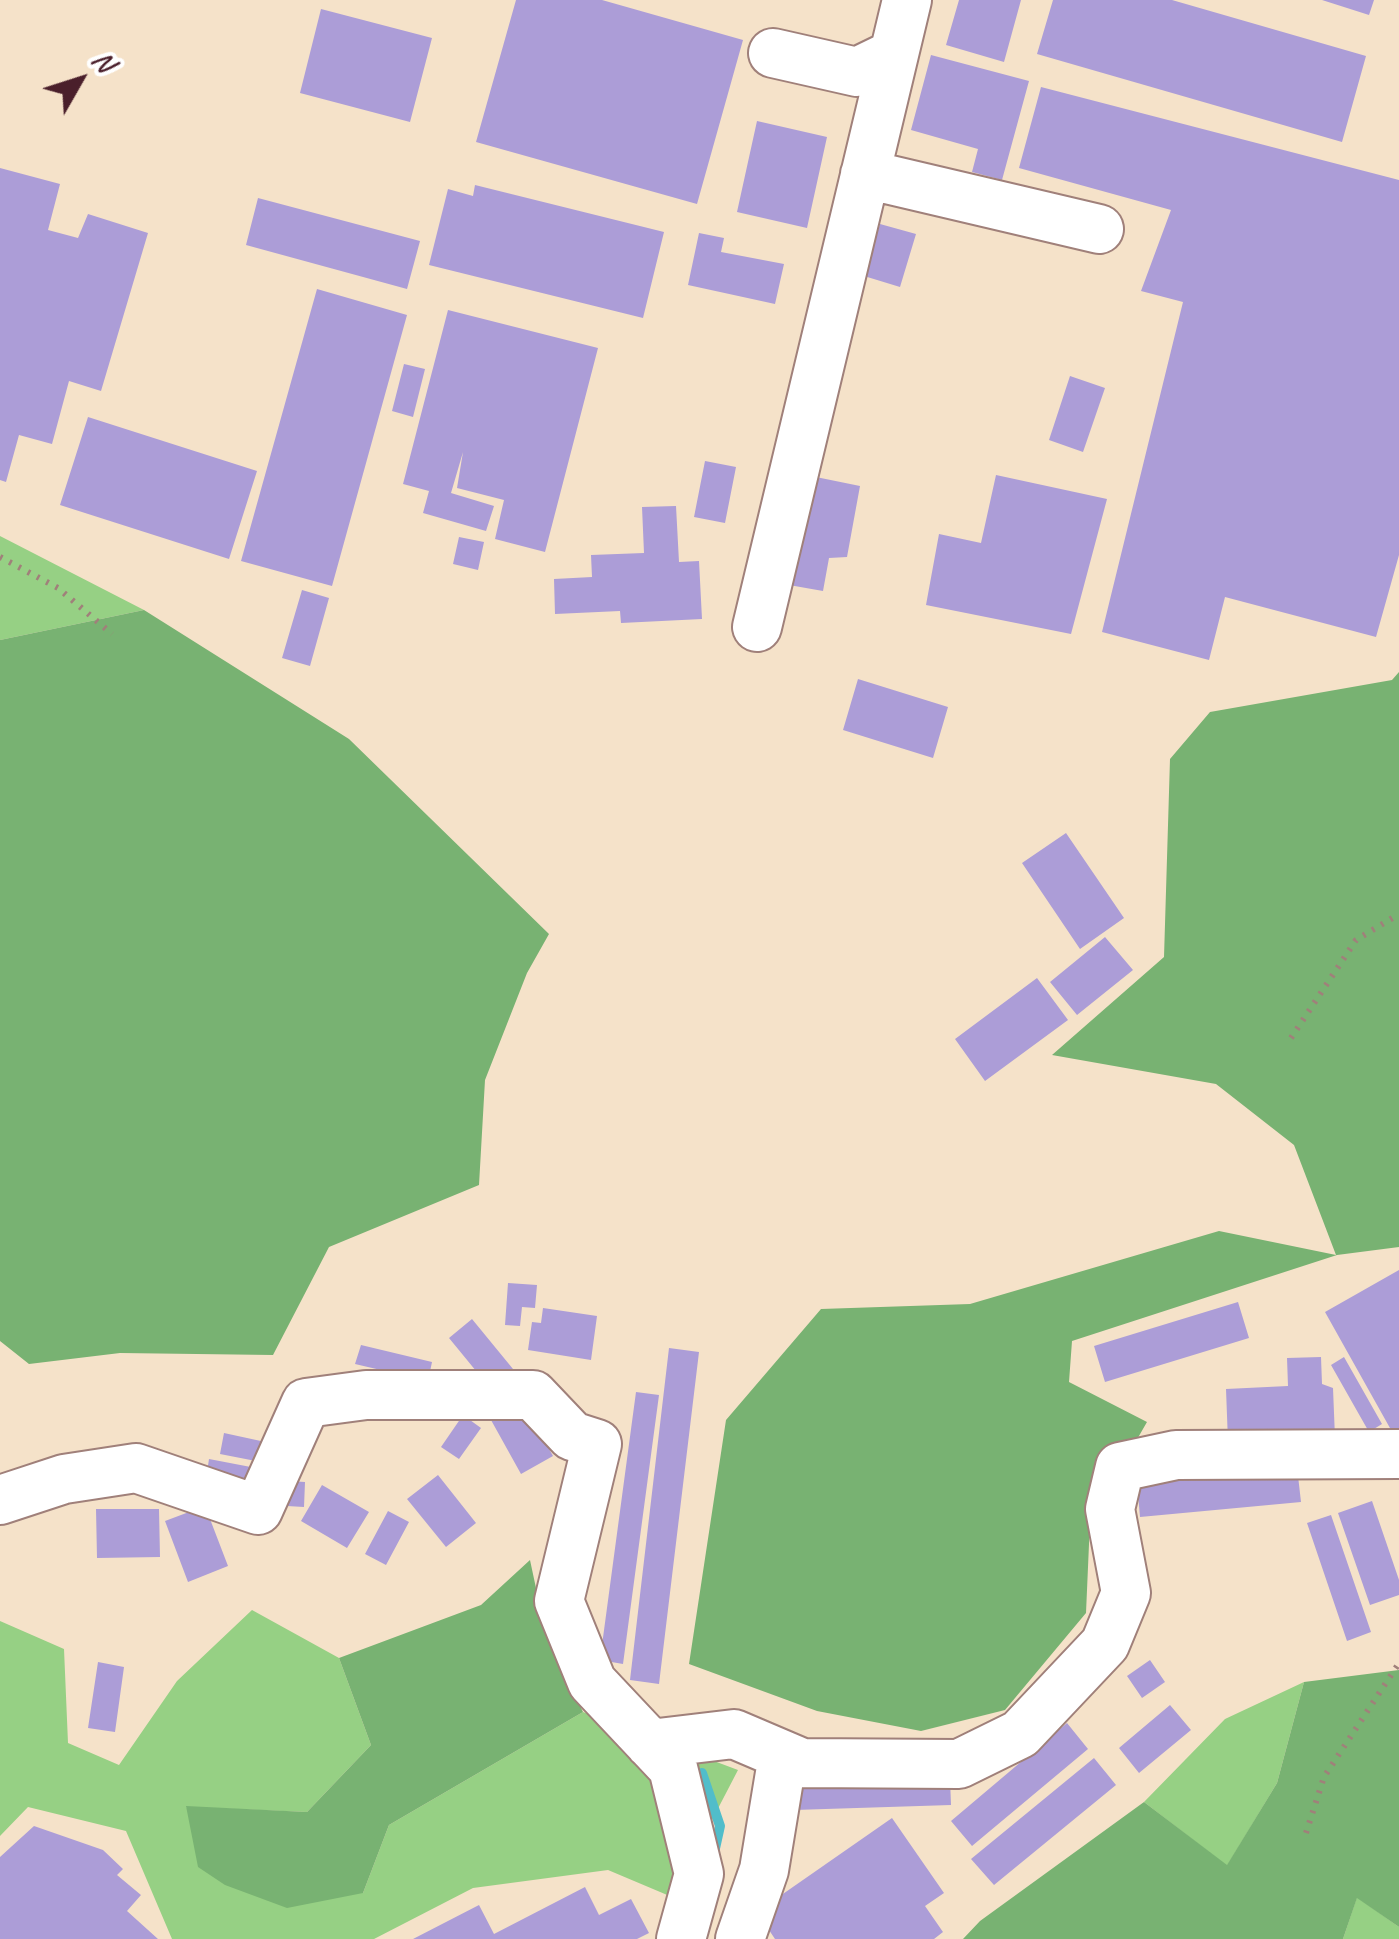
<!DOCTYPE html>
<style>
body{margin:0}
#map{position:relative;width:1399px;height:1939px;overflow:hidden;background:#f5e2c9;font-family:Caveat,sans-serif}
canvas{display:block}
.north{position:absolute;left:30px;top:30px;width:100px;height:100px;-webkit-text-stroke:8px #fff;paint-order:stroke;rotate:51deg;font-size:28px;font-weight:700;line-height:40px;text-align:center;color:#4a1f2b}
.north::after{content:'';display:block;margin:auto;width:35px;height:45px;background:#4a1f2b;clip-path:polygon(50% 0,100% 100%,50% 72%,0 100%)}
</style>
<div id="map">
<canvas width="1399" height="1939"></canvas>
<div class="north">N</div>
</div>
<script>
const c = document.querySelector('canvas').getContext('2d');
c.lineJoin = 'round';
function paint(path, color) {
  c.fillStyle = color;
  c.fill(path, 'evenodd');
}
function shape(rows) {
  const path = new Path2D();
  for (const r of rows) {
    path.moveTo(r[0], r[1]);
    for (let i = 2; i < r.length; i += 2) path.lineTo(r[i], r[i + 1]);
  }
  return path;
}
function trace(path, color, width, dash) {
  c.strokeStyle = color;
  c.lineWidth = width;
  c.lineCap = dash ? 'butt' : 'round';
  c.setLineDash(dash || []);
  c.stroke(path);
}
const green = shape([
 [0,536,144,610,0,640],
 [252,1610,339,1658,371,1745,307,1812,186,1807,363,1893,389,1825,583,1712,738,1770,672,1897,608,1870,473,1888,374,1939,172,1939,126,1831,28,1807,0,1836,0,1621,64,1649,68,1743,119,1765,177,1681],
 [1304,1682,1277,1783,1227,1866,1144,1802,1225,1719],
 [1357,1897,1399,1927,1399,1939,1343,1939]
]);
const forest = shape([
 [144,610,349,739,549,934,527,973,485,1080,479,1185,329,1247,273,1355,120,1353,29,1364,0,1341,0,640],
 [1399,672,1399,1247,1337,1255,1072,1341,1069,1382,1147,1422,1090,1521,1086,1613,1005,1710,921,1731,817,1711,689,1664,726,1420,821,1309,970,1304,1219,1231,1336,1255,1294,1145,1216,1084,1052,1055,1164,957,1170,759,1210,712,1392,680],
 [530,1560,546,1635,583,1712,389,1825,363,1893,287,1908,225,1885,198,1867,186,1806,307,1812,371,1745,339,1658,481,1605],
 [1399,1670,1399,1927,1357,1898,1343,1939,963,1939,980,1921,1144,1802,1227,1865,1277,1783,1304,1682]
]);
const stream = shape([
 [702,1773,720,1826,714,1853]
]);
const building = shape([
 [516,0,602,0,743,40,697,204,476,142],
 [959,0,1021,0,1004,62,946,45],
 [1053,0,1172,0,1366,56,1342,142,1037,54],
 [1322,0,1374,0,1369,15],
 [321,9,432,38,410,122,300,93],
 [931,55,1029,81,1002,180,972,172,978,149,911,130],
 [1041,87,1399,180,1399,555,1376,637,1225,597,1209,660,1102,632,1183,302,1141,291,1171,210,1019,168],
 [757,121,827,137,807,228,737,212],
 [0,168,60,184,48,230,78,238,88,214,148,233,101,391,69,381,52,444,19,435,6,482,0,480],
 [475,185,664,232,643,318,429,265,448,189,473,196],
 [258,198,420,241,407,289,246,245],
 [880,224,916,234,900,287,864,276],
 [699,233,724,238,721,252,784,264,775,304,688,285],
 [317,289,407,315,332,586,241,561],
 [448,310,598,348,545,552,495,539,504,500,457,488,463,452,451,493,494,506,486,531,423,513,429,491,403,484],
 [404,364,425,369,413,417,392,411],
 [1070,376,1105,388,1083,452,1049,440],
 [88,417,257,471,229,559,60,505],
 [705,461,736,467,725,523,694,517],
 [996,475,1107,499,1071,634,926,605,939,534,981,543],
 [811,476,860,486,847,557,829,558,823,591,789,585],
 [676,506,679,562,699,561,702,619,621,623,620,611,555,614,554,579,592,577,591,555,644,553,642,507],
 [459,537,484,542,478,570,453,564],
 [302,590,329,598,310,666,282,658],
 [858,679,948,707,933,758,843,730],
 [1066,833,1124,918,1080,949,1022,863],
 [1105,937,1133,970,1077,1015,1050,982],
 [1037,978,1068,1020,985,1081,955,1039],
 [1399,1270,1399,1435,1395,1437,1325,1312],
 [508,1283,537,1285,535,1308,522,1307,520,1326,505,1325],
 [1238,1302,1249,1338,1105,1382,1094,1346],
 [543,1308,597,1316,591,1360,528,1350,532,1322,541,1323],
 [472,1319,513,1369,490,1388,449,1338],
 [361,1345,432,1362,428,1381,355,1364],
 [669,1348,699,1352,659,1684,630,1680],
 [1321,1357,1322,1384,1333,1388,1335,1438,1228,1442,1226,1389,1288,1386,1287,1358],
 [1344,1357,1382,1424,1369,1432,1331,1365],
 [636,1392,659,1395,623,1664,600,1660],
 [523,1402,553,1456,521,1474,491,1420],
 [463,1415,481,1428,459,1459,441,1447],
 [224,1433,270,1443,266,1463,220,1454],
 [209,1459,256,1468,252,1488,206,1479],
 [1297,1467,1301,1502,1140,1517,1137,1483],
 [438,1475,476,1523,446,1547,407,1499],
 [288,1481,305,1482,304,1507,287,1506],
 [322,1485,369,1512,347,1548,301,1521],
 [1372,1501,1399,1580,1399,1595,1370,1605,1338,1513],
 [205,1506,228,1566,188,1582,165,1521],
 [96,1509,159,1509,160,1557,97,1558],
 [388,1511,409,1522,386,1565,365,1554],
 [1331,1515,1371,1632,1347,1641,1307,1523],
 [1150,1660,1165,1682,1142,1698,1127,1676],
 [98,1662,124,1667,115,1732,88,1728],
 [1170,1705,1191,1730,1139,1773,1119,1748],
 [1067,1723,1088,1749,972,1846,951,1821],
 [1094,1758,1116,1785,994,1885,971,1859],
 [950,1779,951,1805,794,1810,793,1783],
 [892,1818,944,1893,925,1906,943,1932,934,1939,775,1939,757,1912],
 [34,1826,103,1850,123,1869,117,1875,141,1895,127,1911,158,1939,0,1939,0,1857],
 [585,1887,599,1915,631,1899,649,1933,637,1939,413,1939,479,1905,494,1934]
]);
const path = shape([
 [0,557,58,588,112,634],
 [1291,1038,1356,940,1399,914],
 [1306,1833,1324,1777,1399,1663]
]);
const minor = shape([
 [773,53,857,72,894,54],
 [865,174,1099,229],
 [757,627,907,0],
 [0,1500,64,1479,136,1468,258,1510,306,1403,366,1395,533,1395,572,1436,597,1444,559,1601,592,1682,673,1768,699,1874,681,1939],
 [650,1744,734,1734,802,1763,959,1764,1020,1734,1105,1644,1126,1593,1110,1509,1120,1467,1176,1455,1399,1454],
 [740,1939,764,1870,783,1755]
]);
paint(green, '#96d084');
paint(forest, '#78b272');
trace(stream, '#51bdca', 10);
paint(building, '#ac9dd7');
trace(minor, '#a0807a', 52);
trace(path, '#a0807a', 6, [2.5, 8]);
trace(minor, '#fff', 48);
</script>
